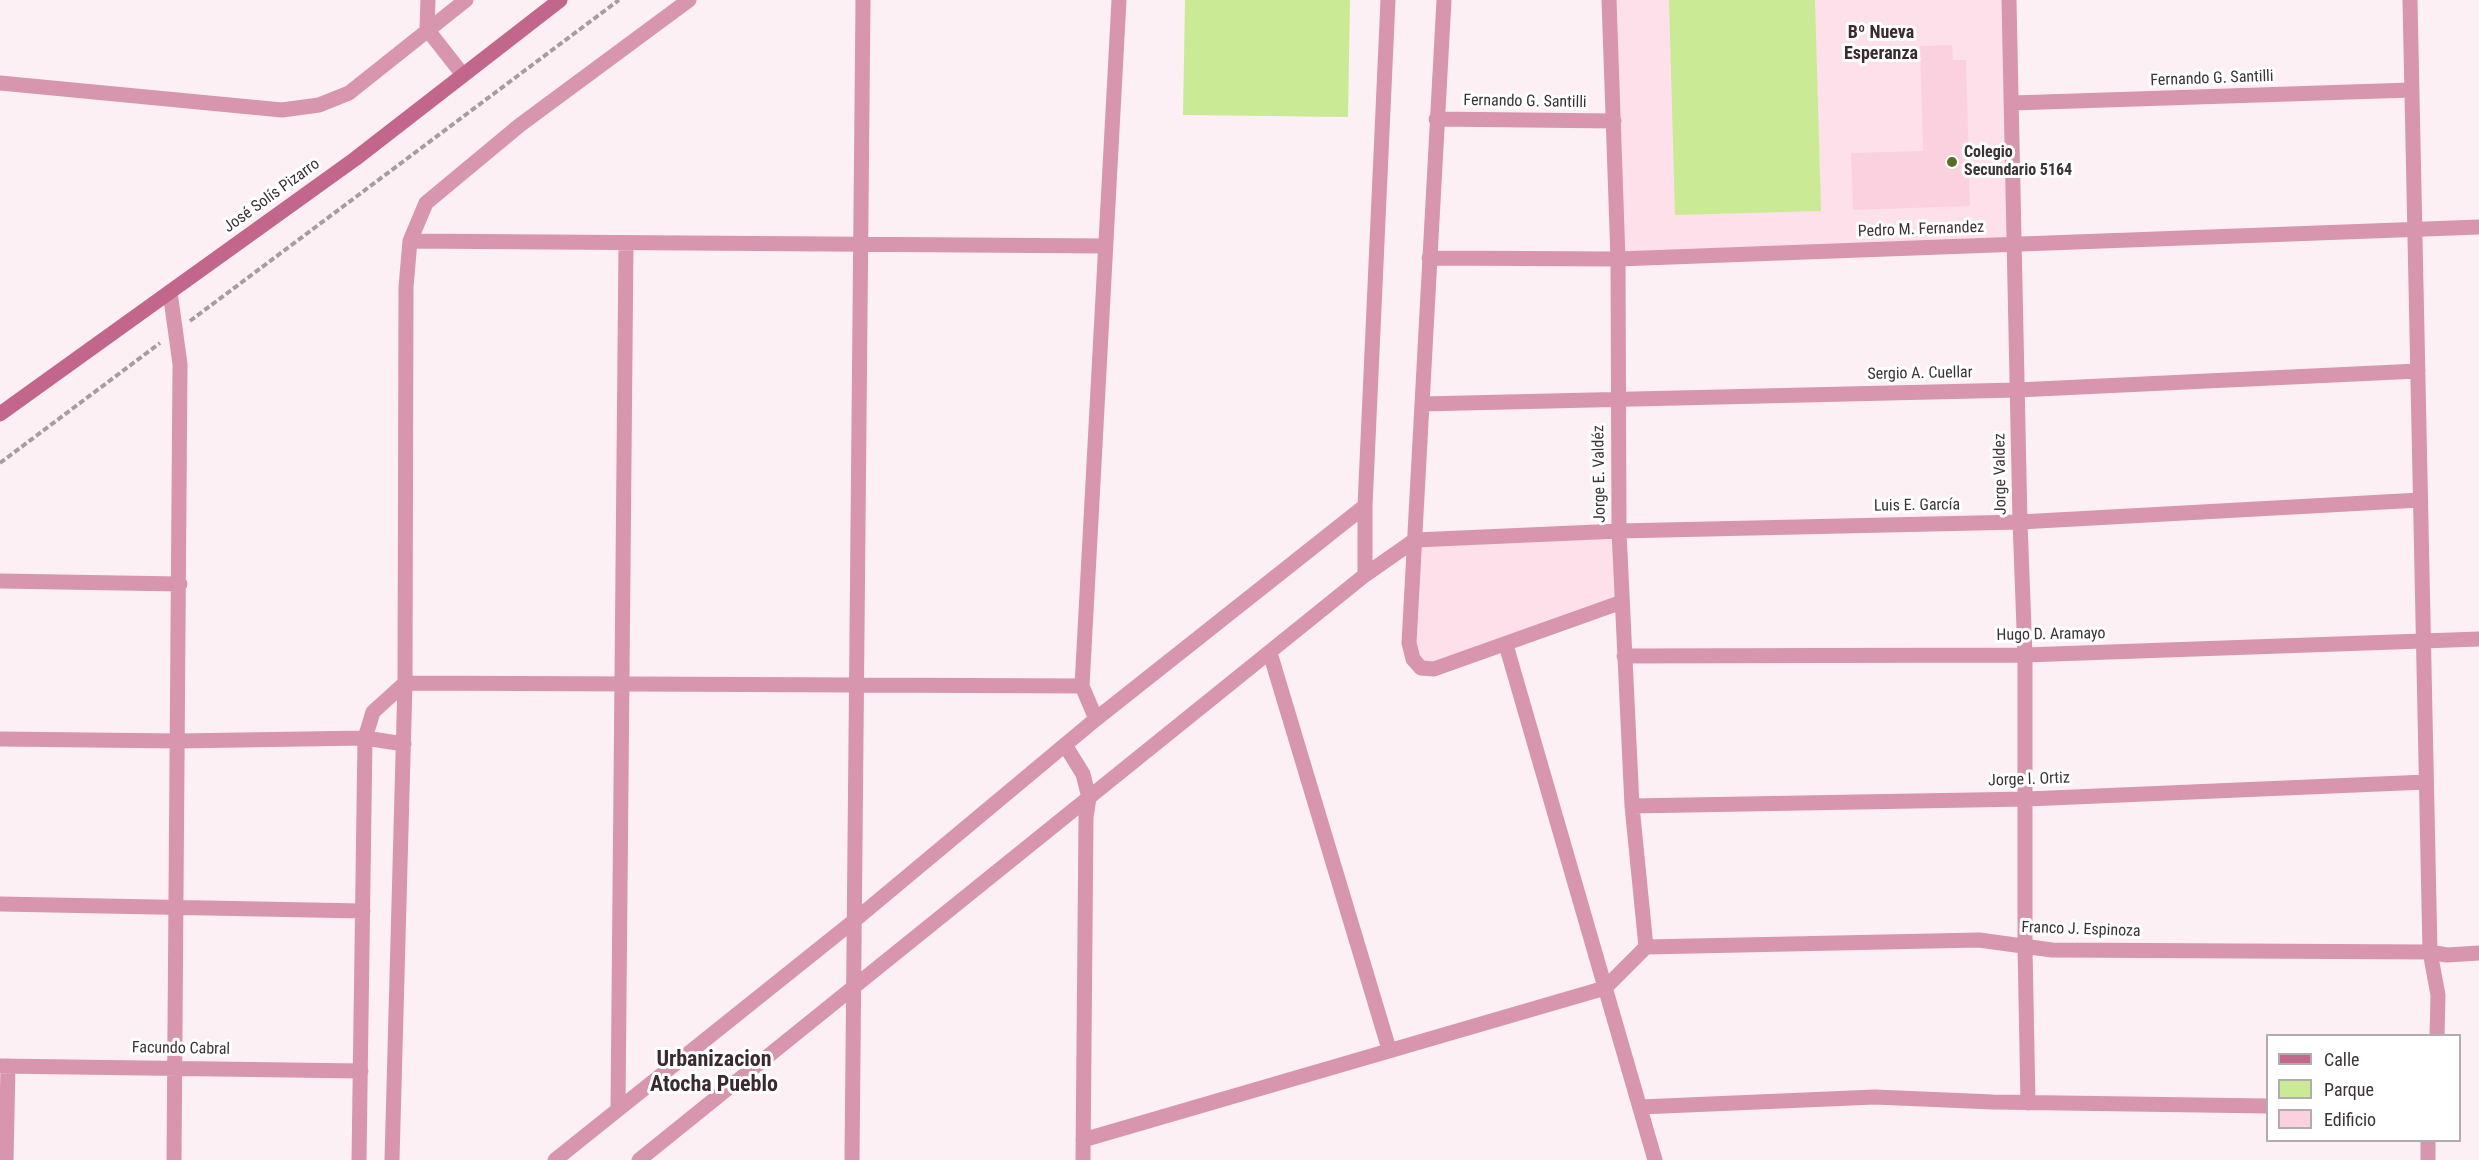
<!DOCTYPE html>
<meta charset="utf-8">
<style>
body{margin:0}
#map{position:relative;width:2479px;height:1160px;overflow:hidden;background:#fdf0f4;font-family:"Roboto Condensed",sans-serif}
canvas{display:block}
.legend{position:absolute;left:2266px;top:1034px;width:195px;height:108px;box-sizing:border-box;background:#fff;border:2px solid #b1adaf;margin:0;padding:8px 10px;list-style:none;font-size:18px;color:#3b3336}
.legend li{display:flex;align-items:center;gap:12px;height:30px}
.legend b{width:30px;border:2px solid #b1adaf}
</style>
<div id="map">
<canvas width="2479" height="1160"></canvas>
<ul class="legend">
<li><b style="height:8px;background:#c3668c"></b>Calle</li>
<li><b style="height:16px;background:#caea96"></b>Parque</li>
<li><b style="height:16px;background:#fbd1e0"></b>Edificio</li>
</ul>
</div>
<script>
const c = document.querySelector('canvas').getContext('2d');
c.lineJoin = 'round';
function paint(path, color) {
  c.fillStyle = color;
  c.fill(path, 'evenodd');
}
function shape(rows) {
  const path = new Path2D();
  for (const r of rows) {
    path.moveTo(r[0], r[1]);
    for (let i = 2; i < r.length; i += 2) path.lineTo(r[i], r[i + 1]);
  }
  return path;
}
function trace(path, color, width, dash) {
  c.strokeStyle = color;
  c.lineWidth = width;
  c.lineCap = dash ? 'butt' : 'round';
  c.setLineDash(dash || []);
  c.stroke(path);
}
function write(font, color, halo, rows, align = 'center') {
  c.font = font + ' "Roboto Condensed",sans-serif';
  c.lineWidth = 6;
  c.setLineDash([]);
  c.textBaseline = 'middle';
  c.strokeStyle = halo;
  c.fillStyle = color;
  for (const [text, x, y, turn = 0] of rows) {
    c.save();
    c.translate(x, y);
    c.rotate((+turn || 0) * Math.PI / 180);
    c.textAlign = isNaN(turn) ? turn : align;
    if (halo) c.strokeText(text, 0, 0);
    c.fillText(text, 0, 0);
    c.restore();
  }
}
const built = shape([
 [1611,0,2006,0,2012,242,1620,256],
 [1618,532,1621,601,1434,667,1415,658,1416,541]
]);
const green = shape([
 [1185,0,1350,0,1348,117,1183,115],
 [1669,0,1815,0,1821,211,1675,215]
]);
const building = shape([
 [1952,45,1953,60,1966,60,1970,206,1853,210,1851,153,1923,151,1920,46]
]);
const path = shape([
 [190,321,619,0],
 [0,463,160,343]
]);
const street = shape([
 [428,0,427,29,463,75],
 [1444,0,1409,643,1413,659,1421,668,1434,669,1622,602],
 [1609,0,1618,259,1619,531,1632,806,1646,947],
 [2009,0,2020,522,2025,655,2025,947,2028,1103],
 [2410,0,2430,952,2438,995,2437,1036],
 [0,83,282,110,319,105,349,93,466,0],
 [2013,103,2411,90],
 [1436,119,1614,121],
 [410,241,1104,246],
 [1429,258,1618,259,2479,227],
 [170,292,180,364,174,1160],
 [1422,404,2017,390,2418,371],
 [1365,575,1365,506,1388,0],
 [0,581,180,584],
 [1506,645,1655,1160],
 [1270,653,1389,1049],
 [1624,656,2025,655,2479,639],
 [1096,719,1082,686,1119,0],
 [0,739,178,741,365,738,404,744],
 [1065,745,1083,774,1089,798,1086,817,1083,1160],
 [1632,806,2027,799,2426,782],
 [0,904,363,911],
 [1646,947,1979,940,2052,950,2430,952,2447,955,2479,953],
 [0,1066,361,1071],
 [1640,1107,1875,1097,1993,1102,2268,1106],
 [618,1108,626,243],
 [1083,1140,1605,988,1646,947],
 [6,1160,8,1066],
 [359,1160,365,738,373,712,405,683,1082,686],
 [392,1160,405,683,406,287,410,241,426,203,520,125,689,0],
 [555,1160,855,920,1096,719,1365,506],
 [639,1160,1365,575,1415,540,1619,531,2020,522,2420,500],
 [852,1160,863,0],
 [2428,1160,2428,1140]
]);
const secondary = shape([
 [0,414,355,159,560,0]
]);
const markers = [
 [1952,162,6,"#566f21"]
];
const streetNames = [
 ["Fernando G. Santilli",2212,79,-2],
 ["Fernando G. Santilli",1525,102,1],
 ["José Solís Pizarro",272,196,-36],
 ["Pedro M. Fernandez",1921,230,-2],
 ["Sergio A. Cuellar",1920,374,-1],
 ["Jorge E. Valdéz",1600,474,-91],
 ["Jorge Valdez",2001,474,-91],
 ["Luis E. García",1917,506,-1],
 ["Hugo D. Aramayo",2051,635,-1],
 ["Jorge I. Ortiz",2029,780,-2],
 ["Franco J. Espinoza",2081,930,2],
 ["Facundo Cabral",181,1049,1]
];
const poiNames = [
 ["Colegio",1964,153],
 ["Secundario 5164",1964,171]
];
const neighbourhoodNames = [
 ["Bº Nueva",1881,33],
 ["Esperanza",1881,54]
];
const districtNames = [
 ["Urbanizacion",714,1060],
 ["Atocha Pueblo",714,1085]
];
paint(built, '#fee0ea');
paint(green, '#caea96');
paint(building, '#fbd1e0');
trace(path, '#a79ca0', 4, [6, 3]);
trace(street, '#d796ae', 15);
trace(secondary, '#c3668c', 15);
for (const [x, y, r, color] of markers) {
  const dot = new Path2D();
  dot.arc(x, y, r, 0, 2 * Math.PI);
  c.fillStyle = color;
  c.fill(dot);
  trace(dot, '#fff', 2);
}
write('16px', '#3b3336', '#fff', streetNames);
write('bold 16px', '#3b3336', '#fff', poiNames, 'left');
write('bold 18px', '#3a2a30', '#fff', neighbourhoodNames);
write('bold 22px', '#3a2a30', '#fff', districtNames);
</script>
